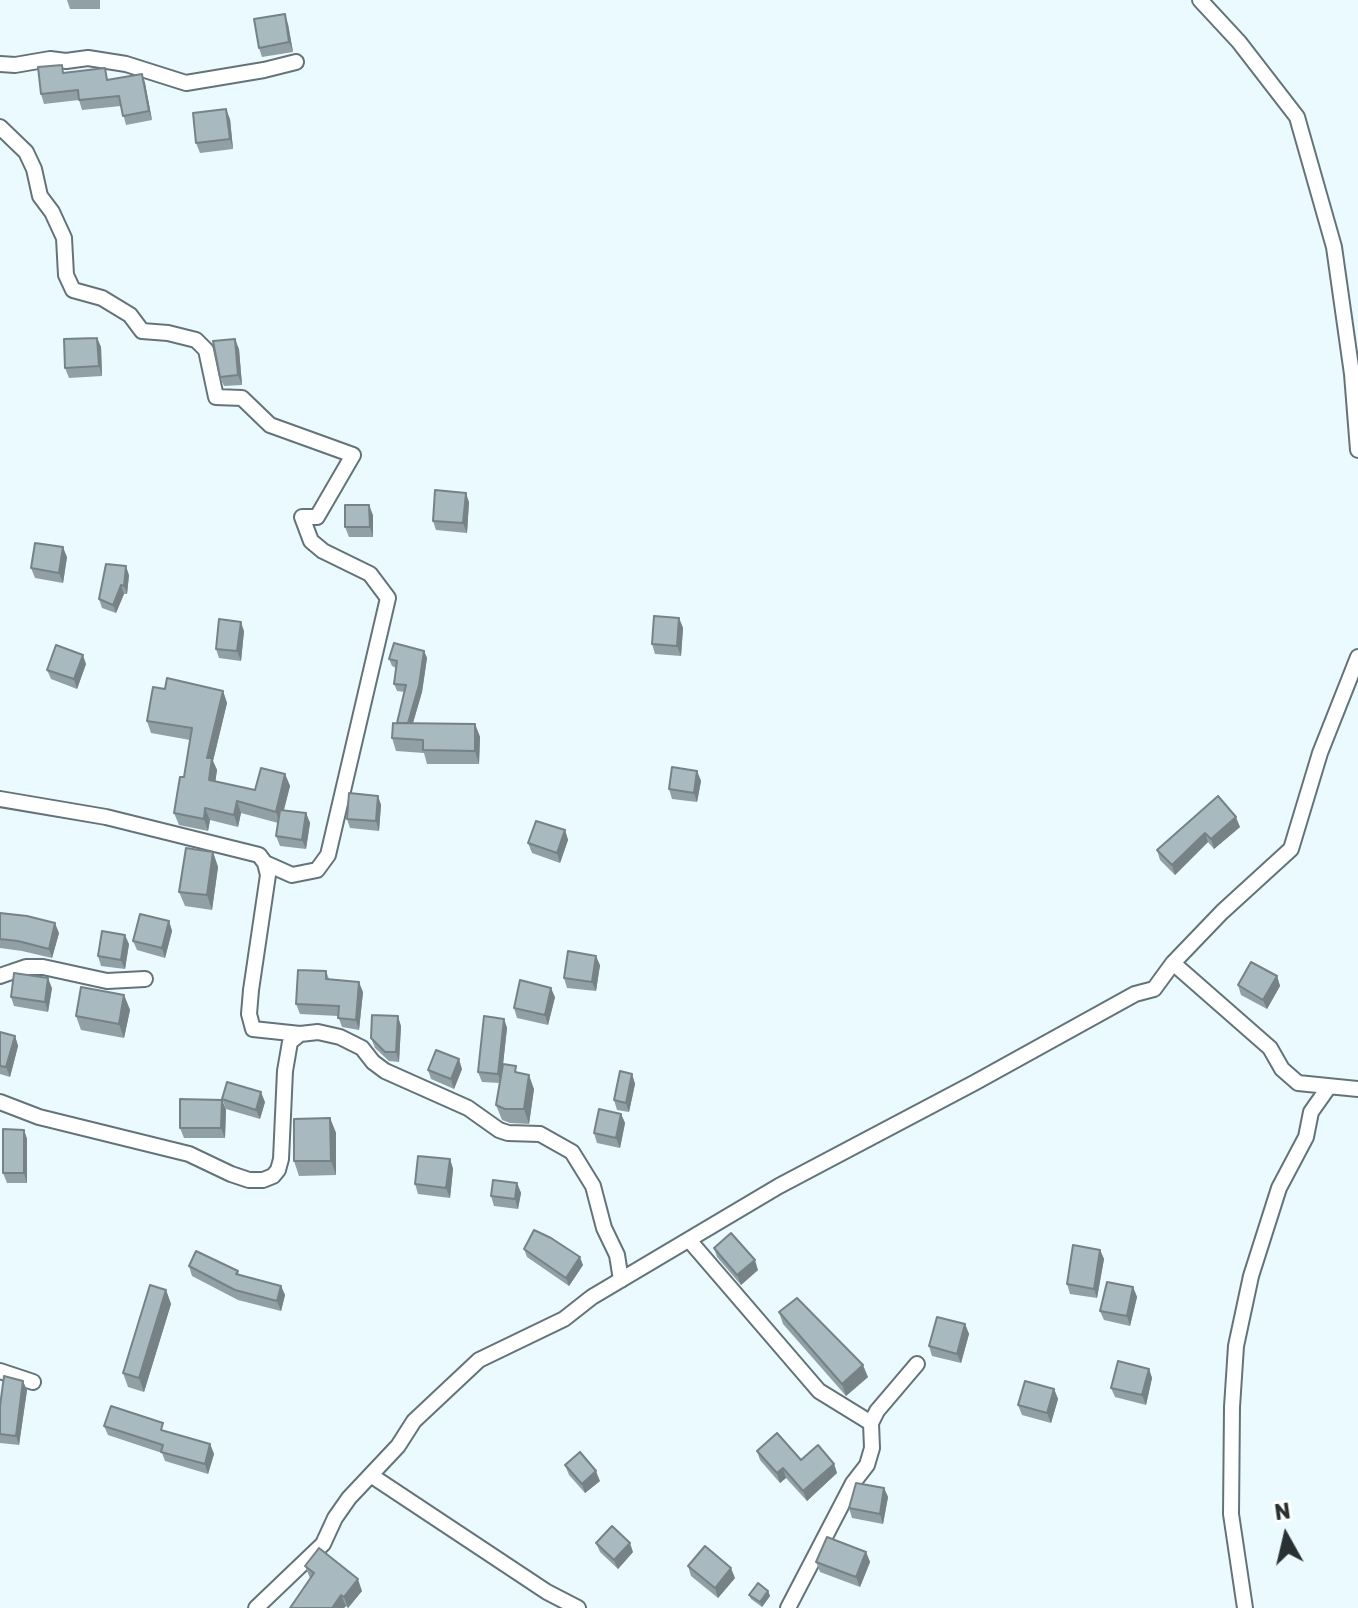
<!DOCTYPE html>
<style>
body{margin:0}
#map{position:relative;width:1358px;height:1608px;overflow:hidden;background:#ebfafe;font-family:Rubik,sans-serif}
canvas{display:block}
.north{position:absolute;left:1246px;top:1496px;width:80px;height:80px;-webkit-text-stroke:6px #fff;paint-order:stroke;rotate:352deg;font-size:22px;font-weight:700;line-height:32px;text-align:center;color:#2a3133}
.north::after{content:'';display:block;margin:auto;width:28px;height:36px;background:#2a3133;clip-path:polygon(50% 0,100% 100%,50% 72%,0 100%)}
</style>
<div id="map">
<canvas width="1358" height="1608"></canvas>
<div class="north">N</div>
</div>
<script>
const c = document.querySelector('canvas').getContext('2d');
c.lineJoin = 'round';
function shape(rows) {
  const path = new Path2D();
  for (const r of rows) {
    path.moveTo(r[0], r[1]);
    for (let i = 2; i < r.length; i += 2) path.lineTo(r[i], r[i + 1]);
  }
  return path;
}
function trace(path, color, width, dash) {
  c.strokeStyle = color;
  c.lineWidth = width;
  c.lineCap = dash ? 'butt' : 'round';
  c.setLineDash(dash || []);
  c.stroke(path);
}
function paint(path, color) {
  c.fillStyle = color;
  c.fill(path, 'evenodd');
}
const minor = shape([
 [1200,0,1239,42,1297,117,1334,247,1352,374,1358,450],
 [0,64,15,65,50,59,66,61,88,58,126,64,186,83,264,70,296,62],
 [0,127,26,152,34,169,40,196,52,212,64,238,66,275,73,290,102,298,130,315,142,331,168,333,196,340,206,350,216,397,242,398,270,425,353,455,317,517,302,517,311,541,323,551,370,574,388,598,328,855,317,870,292,875,265,863],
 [0,799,106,817,259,855,265,863,268,875,251,990,249,1014,253,1029,300,1034,318,1032,340,1037,362,1048,373,1062,385,1071,468,1108,499,1130,508,1133,540,1134,572,1152,593,1186,604,1228,617,1255,621,1280],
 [1173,963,1222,912,1291,849,1320,753,1358,657],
 [0,976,26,967,43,967,107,981,145,979],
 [0,1102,39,1117,189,1154,231,1174,249,1180,263,1180,273,1176,278,1170,281,1159,285,1071,290,1042,300,1034],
 [689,1240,819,1391,871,1423],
 [0,1371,33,1382],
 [372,1476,547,1592,578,1608],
 [256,1608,323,1544,335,1518,349,1498,398,1446,414,1421,479,1360,564,1319,592,1297,779,1186,974,1083,1135,994,1154,989,1173,963,1270,1048,1282,1069,1298,1083,1358,1089],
 [788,1608,853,1483,867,1465,872,1448,871,1423,877,1411,917,1364],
 [1245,1608,1231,1514,1232,1407,1236,1346,1251,1276,1279,1188,1306,1137,1311,1112,1328,1088]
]);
const wall = shape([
 [67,0,100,0,100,9,70,9],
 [288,24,293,52,262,57,259,48],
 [65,73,109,80,145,83,152,120,126,125,121,106,82,110,79,100,44,104,41,94],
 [230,119,233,149,200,153,196,143],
 [97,338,101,347,102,376,69,378,65,368],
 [239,349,242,385,224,386,220,377],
 [469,502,467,533,436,530,433,521],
 [373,515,373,537,349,537,345,527],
 [67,557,63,583,35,578,31,568],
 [129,575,127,594,124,594,116,613,102,608,99,599],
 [679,618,683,628,681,656,655,654,652,644],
 [244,631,241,661,219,658,216,649],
 [424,651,427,658,422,692,413,723,475,724,480,737,479,764,427,764,424,753,396,751,392,738,397,723,405,692,397,691,394,684,396,668,392,666,389,659],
 [86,664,77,689,51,679,47,670],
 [165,689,223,691,227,703,213,761,217,770,215,781,255,790,285,774,290,786,284,810,306,813,310,823,306,849,280,846,276,836,278,823,241,813,238,827,210,820,208,831,179,825,174,813,184,777,190,740,151,733,147,721],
 [697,771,701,781,697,802,672,799,669,789],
 [378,796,381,805,379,831,350,828,347,819],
 [1218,796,1240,827,1214,849,1208,842,1175,875,1160,860,1157,850],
 [565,830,568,840,560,863,532,853,528,843],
 [213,852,218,867,212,910,185,906,179,892],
 [0,913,59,933,52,958,22,951,0,948],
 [169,921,172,931,165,958,137,950,133,941],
 [129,944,125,969,101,966,98,956],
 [600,965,596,991,567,988,564,978],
 [326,971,329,979,363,992,359,1030,342,1027,338,1016,300,1014,296,1004],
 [1277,976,1280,986,1267,1009,1241,995,1238,985],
 [52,988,48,1012,14,1006,11,997],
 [124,995,130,1010,124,1038,81,1030,76,1016],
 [555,997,548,1025,517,1018,514,1008],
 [504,1019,507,1028,503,1064,518,1073,534,1089,529,1124,510,1123,502,1120,496,1105,500,1083,482,1082,478,1072],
 [401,1026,399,1062,389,1061,375,1048,371,1038],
 [0,1032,15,1036,18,1046,10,1077,0,1074],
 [462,1069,454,1089,431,1079,428,1070],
 [632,1074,635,1084,629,1112,617,1110,614,1100],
 [222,1099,265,1102,260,1119,226,1109],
 [226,1109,225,1138,184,1138,180,1128],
 [621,1114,625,1123,620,1148,597,1143,594,1133],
 [330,1118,336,1133,336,1175,299,1176,294,1161],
 [24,1130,27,1139,27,1183,7,1183,3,1173],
 [450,1159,453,1169,450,1198,418,1194,415,1184],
 [517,1183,521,1193,518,1209,494,1206,491,1196],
 [714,1248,758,1270,741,1285,717,1257],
 [524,1249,583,1265,569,1286,527,1257],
 [1100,1250,1104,1259,1097,1298,1070,1294,1067,1284],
 [189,1266,238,1271,239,1275,281,1286,285,1295,281,1311,238,1300,192,1276],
 [1133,1287,1137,1297,1130,1326,1104,1320,1100,1311],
 [166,1290,171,1304,144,1392,128,1387,123,1373],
 [779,1312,868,1377,846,1396,783,1324],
 [965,1324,969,1334,961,1363,932,1356,929,1346],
 [1149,1369,1152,1378,1146,1405,1115,1397,1111,1388],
 [1054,1389,1058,1399,1051,1423,1022,1415,1018,1405],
 [27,1390,19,1445,0,1443,0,1406],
 [104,1426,166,1432,210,1444,214,1454,208,1474,165,1461,162,1453,108,1435],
 [757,1451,801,1460,834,1464,837,1473,807,1501,786,1478,780,1483,760,1460],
 [565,1465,600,1481,585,1493,569,1475],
 [884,1488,888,1497,883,1524,852,1518,849,1508],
 [596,1543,633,1552,618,1569,600,1552],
 [866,1552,870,1562,860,1587,820,1572,816,1562],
 [305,1566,362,1591,348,1608,346,1606,344,1608,290,1608,310,1578],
 [688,1566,735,1578,718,1598,691,1576],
 [768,1591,770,1596,762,1607,751,1599,749,1595]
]);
const shadedWall = shape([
 [285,14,288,24,293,52,289,42],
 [142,74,145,83,152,120,149,111],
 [226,109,230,119,233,149,230,139],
 [97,338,101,347,102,376,99,366],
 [235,339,239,349,242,385,238,375],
 [466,493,469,502,467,533,463,523],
 [369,505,373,515,373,537,370,527],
 [63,547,67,557,63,583,59,573],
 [126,566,129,575,127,594,124,586],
 [121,585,124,594,116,613,113,605],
 [679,618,683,628,681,656,677,646],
 [241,622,244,631,241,661,237,651],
 [424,651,427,658,422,692,410,733,408,726],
 [83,655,86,664,77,689,74,679],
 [223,691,227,703,213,761,217,770,214,792,209,780,207,758],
 [475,724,480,737,479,764,475,751],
 [697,771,701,781,697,802,694,793],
 [285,774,290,786,280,824,276,812],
 [378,796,381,805,379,831,376,821],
 [237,801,241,813,238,827,234,815],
 [205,808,210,820,208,831,204,819],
 [306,813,310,823,306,849,302,840],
 [1236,817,1240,827,1214,849,1211,839],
 [565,830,568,840,560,863,557,853],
 [1205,833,1208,842,1175,875,1172,865],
 [213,852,218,867,212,910,207,895],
 [169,921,172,931,165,958,162,948],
 [55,923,59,933,52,958,49,949],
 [125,935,129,944,125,969,121,960],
 [596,956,600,965,596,991,592,982],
 [1277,976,1280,986,1267,1009,1263,1000],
 [48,978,52,988,48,1012,45,1002],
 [359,982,363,992,359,1030,356,1020],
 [551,988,555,997,548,1025,545,1015],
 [124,995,130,1010,124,1038,119,1024],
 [398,1016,401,1026,399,1062,396,1052],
 [504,1019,507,1028,501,1083,498,1074],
 [15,1036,18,1046,10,1077,6,1067],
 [459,1059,462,1069,454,1089,451,1079],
 [632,1074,635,1084,629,1112,626,1103],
 [529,1075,534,1089,529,1124,524,1109],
 [261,1092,265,1102,260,1119,256,1110],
 [222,1100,226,1109,225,1138,221,1128],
 [621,1114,625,1123,620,1148,616,1138],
 [330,1118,336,1133,336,1175,331,1161],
 [24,1130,27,1139,27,1183,24,1173],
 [450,1159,453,1169,450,1198,446,1188],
 [517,1183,521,1193,518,1209,515,1199],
 [1100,1250,1104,1259,1097,1298,1094,1289],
 [580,1257,583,1265,569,1286,566,1278],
 [755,1260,758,1270,741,1285,737,1275],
 [281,1286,285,1295,281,1311,277,1301],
 [1133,1287,1137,1297,1130,1326,1127,1316],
 [166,1290,171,1304,144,1392,139,1378],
 [965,1324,969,1334,961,1363,957,1354],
 [863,1365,868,1377,846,1396,842,1384],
 [1149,1369,1152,1378,1146,1405,1142,1395],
 [23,1381,27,1390,19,1445,16,1436],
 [1054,1389,1058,1399,1051,1423,1047,1413],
 [210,1444,214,1454,208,1474,205,1464],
 [834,1464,837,1473,807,1501,803,1491],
 [783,1468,786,1478,780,1483,777,1473],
 [596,1471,600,1481,585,1493,582,1484],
 [884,1488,888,1497,883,1524,880,1514],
 [630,1543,633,1552,618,1569,614,1560],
 [866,1552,870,1562,860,1587,856,1577],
 [731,1568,735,1578,718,1598,715,1588],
 [358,1579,362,1591,348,1608,344,1597],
 [768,1591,770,1596,762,1607,760,1602],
 [341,1595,346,1606,344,1608,332,1608]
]);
const building = shape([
 [285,14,289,42,259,48,254,19,285,14],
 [62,65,63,73,105,68,107,80,142,74,149,111,123,116,119,96,79,100,78,90,41,94,38,67,62,65],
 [226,109,230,139,196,143,193,113,226,109],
 [97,338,99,366,65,368,64,339,97,338],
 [235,339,238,375,220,377,213,341,235,339],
 [435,490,466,493,463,523,433,521,435,490],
 [345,505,369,505,370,527,345,527,345,505],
 [35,543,63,547,59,573,31,568,35,543],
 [106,564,126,566,124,586,121,585,113,605,99,599,106,564],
 [654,616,679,618,677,646,652,644,654,616],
 [219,619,241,622,237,651,216,649,219,619],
 [394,643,424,651,419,685,408,723,397,723,406,685,394,684,397,661,389,659,394,643],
 [56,645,83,655,74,679,47,670,56,645],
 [167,678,223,691,207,758,212,758,209,780,255,790,261,768,285,774,276,812,237,801,234,815,205,808,204,819,174,813,180,777,184,777,192,728,147,721,153,687,165,689,167,678],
 [393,723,475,724,475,751,423,750,423,740,392,738,393,723],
 [672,767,697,771,694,793,669,789,672,767],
 [349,793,378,796,376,821,347,819,349,793],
 [1218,796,1236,817,1211,839,1205,833,1172,865,1157,850,1218,796],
 [280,810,306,813,302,840,276,836,280,810],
 [536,821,565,830,557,853,528,843,536,821],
 [186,848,213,852,207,895,179,892,186,848],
 [0,913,27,916,55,923,49,949,18,941,0,939,0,913],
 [140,914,169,921,162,948,133,941,140,914],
 [102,931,125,935,121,960,98,956,102,931],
 [568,951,596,956,592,982,564,978,568,951],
 [1251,962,1277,976,1263,1000,1238,985,1251,962],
 [298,970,326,971,326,979,359,982,356,1020,338,1018,339,1006,296,1004,298,970],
 [14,973,48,978,45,1002,11,997,14,973],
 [520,980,551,988,545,1015,514,1008,520,980],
 [81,987,124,995,119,1024,76,1016,81,987],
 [372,1015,398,1016,396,1052,385,1052,371,1038,372,1015],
 [484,1016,504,1019,498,1074,478,1072,484,1016],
 [0,1032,15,1036,6,1067,0,1066,0,1032],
 [436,1050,459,1059,451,1079,428,1070,436,1050],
 [503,1064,516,1066,515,1072,529,1075,524,1109,505,1109,496,1105,503,1064],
 [620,1071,632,1074,626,1103,614,1100,620,1071],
 [227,1082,261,1092,256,1110,222,1099,227,1082],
 [180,1099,222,1100,221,1128,180,1128,180,1099],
 [599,1109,621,1114,616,1138,594,1133,599,1109],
 [330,1118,331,1161,294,1161,294,1119,330,1118],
 [3,1129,24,1130,24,1173,3,1173,3,1129],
 [418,1156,450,1159,446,1188,415,1184,418,1156],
 [493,1180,517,1183,515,1199,491,1196,493,1180],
 [534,1230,551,1238,580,1257,566,1278,524,1249,534,1230],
 [731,1233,755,1260,737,1275,714,1248,731,1233],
 [1073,1245,1100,1250,1094,1289,1067,1284,1073,1245],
 [196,1251,238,1271,236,1274,281,1286,277,1301,235,1290,189,1266,196,1251],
 [1107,1282,1133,1287,1127,1316,1100,1311,1107,1282],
 [150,1285,166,1290,139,1378,123,1373,150,1285],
 [797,1298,863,1365,842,1384,779,1312,797,1298],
 [937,1317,965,1324,957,1354,929,1346,937,1317],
 [1118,1361,1149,1369,1142,1395,1111,1388,1118,1361],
 [4,1376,23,1381,16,1436,0,1434,0,1406,4,1376],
 [1025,1381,1054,1389,1047,1413,1018,1405,1025,1381],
 [111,1406,163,1423,161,1430,210,1444,205,1464,161,1452,163,1445,104,1426,111,1406],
 [777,1433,801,1460,818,1445,834,1464,803,1491,783,1468,777,1473,757,1451,777,1433],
 [580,1452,596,1471,582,1484,565,1465,580,1452],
 [856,1483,884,1488,880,1514,849,1508,856,1483],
 [612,1526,630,1543,614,1560,596,1543,612,1526],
 [827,1537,866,1552,856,1577,816,1562,827,1537],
 [705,1546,731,1568,715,1588,688,1566,705,1546],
 [319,1548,358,1579,344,1597,341,1595,332,1608,290,1608,314,1573,305,1566,319,1548],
 [758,1583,768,1591,760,1602,749,1595,758,1583]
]);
trace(minor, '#637478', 18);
trace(minor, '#fff', 14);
paint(wall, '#90a0a4');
paint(shadedWall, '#768286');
paint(building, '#a8babf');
trace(building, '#768286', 2);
</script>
